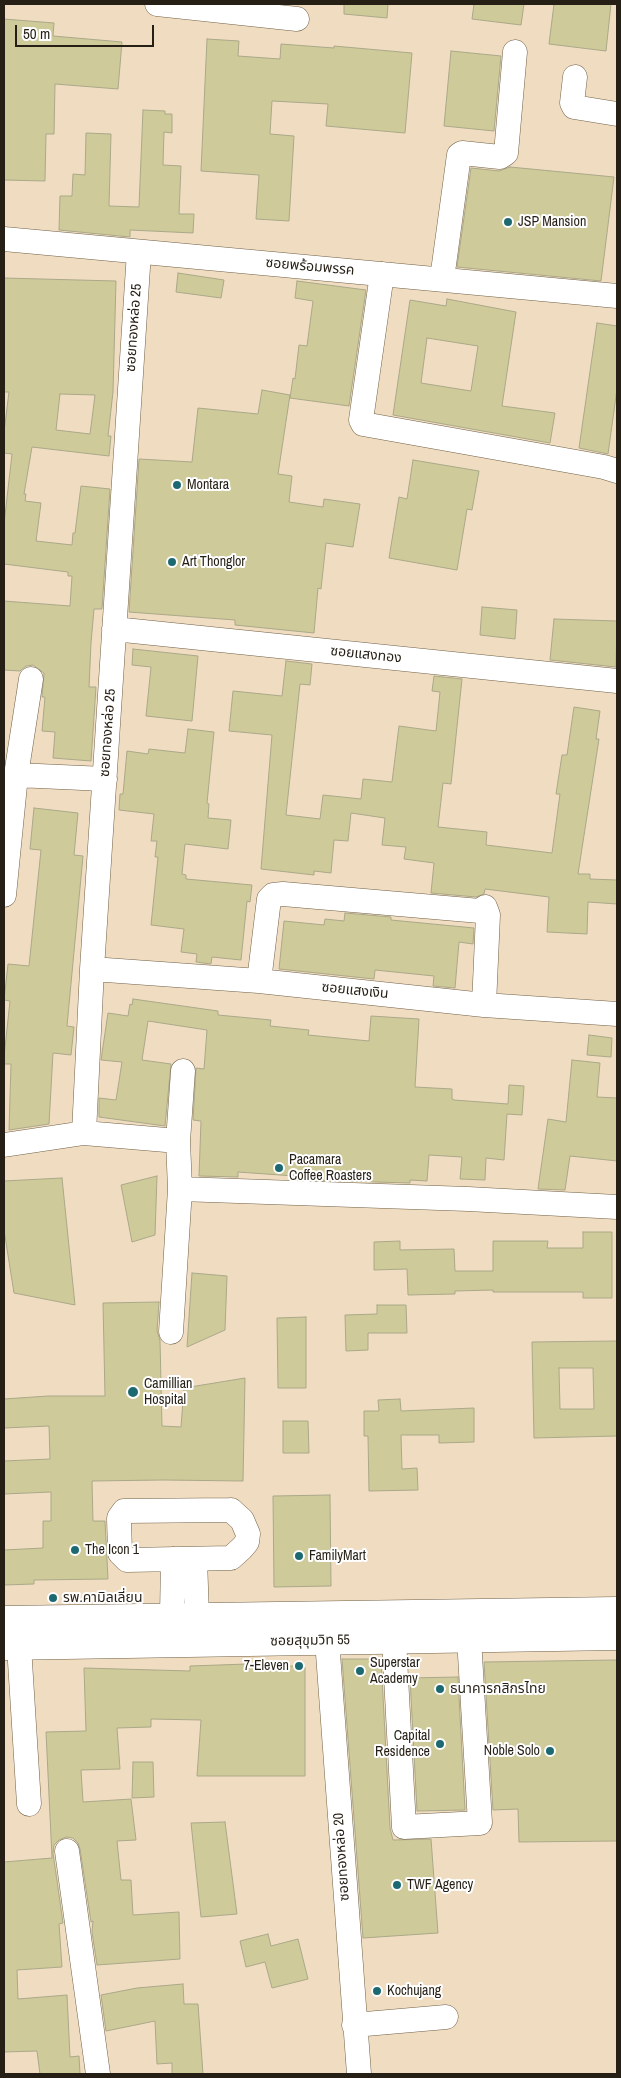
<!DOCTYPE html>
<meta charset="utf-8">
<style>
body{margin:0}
#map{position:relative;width:621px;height:2078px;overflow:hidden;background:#f0ddc1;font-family:"Archivo Narrow",sans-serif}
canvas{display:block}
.frame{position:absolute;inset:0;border:5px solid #261f15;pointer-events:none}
.scale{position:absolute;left:15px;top:25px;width:139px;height:22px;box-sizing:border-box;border:2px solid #261f15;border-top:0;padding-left:6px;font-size:15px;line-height:18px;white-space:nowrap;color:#261f15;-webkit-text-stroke:4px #fff;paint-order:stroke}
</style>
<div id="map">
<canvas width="621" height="2078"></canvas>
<div class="frame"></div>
<div class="scale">50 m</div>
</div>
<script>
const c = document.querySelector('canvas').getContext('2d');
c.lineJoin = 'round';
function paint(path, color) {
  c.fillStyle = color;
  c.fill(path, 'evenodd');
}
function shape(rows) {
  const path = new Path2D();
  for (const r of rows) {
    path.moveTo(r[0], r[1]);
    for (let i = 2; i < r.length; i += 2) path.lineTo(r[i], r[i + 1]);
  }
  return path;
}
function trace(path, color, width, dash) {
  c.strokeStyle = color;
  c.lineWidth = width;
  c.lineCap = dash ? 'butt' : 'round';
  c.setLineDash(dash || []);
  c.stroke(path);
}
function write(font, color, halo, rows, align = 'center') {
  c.font = font + ' "Archivo Narrow","Noto Sans Thai",sans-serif';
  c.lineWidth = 4;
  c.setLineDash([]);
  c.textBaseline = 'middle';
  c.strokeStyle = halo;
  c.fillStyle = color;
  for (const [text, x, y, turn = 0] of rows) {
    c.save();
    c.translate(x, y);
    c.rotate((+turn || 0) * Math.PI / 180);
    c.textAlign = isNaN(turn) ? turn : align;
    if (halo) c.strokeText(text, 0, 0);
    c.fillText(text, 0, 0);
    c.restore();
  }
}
const building = shape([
 [344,4,388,4,387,18,344,14,344,4],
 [474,4,524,4,521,25,472,19,474,4],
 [554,4,611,4,606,51,549,44,554,4],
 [4,19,54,23,53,36,122,42,118,89,55,84,54,134,46,134,45,181,4,180,4,19],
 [207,39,239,41,238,56,280,59,281,44,334,48,334,46,412,53,405,133,326,126,328,104,272,101,270,134,294,136,289,221,256,219,259,175,201,171,207,39],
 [451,51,501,56,494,131,444,126,451,51],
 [143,110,165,111,165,114,172,114,172,133,164,132,163,165,181,166,179,214,194,214,193,233,130,230,130,237,59,230,60,196,72,196,73,174,85,175,86,133,111,134,109,206,139,207,143,110],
 [510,167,614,177,601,281,457,267,471,168,499,171,510,167],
 [178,273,224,280,221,298,176,292,178,273],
 [4,278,116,281,113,392,108,436,111,436,109,456,32,447,24,494,26,494,25,501,41,503,36,541,72,545,73,533,75,533,81,486,110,489,102,609,94,609,91,643,89,687,96,687,91,761,53,758,55,732,42,731,45,697,42,697,44,673,33,665,26,666,20,671,4,670,4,601,70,606,72,576,68,576,68,572,4,564,4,524,12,454,4,453,4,432,9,392,4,392,4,278],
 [60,394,95,395,90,434,56,430,60,394],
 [297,281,366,290,349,406,290,398,293,378,295,379,299,345,307,346,313,301,295,298,297,281],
 [447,299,516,312,502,406,555,413,550,443,393,415,410,300,446,306,447,299],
 [427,338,478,346,471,391,421,383,427,338],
 [597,323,617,326,617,389,608,454,579,448,597,323],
 [262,390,290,395,278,474,292,476,289,502,323,507,324,499,360,504,353,547,326,543,321,589,318,588,314,633,235,625,235,620,129,612,139,459,192,462,198,408,258,414,262,390],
 [413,460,479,471,472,510,467,509,457,570,389,558,399,497,407,499,413,460],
 [482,607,517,610,515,639,480,635,482,607],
 [554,619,617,621,616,667,550,660,554,619],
 [133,649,198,656,192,721,146,716,151,667,132,665,133,649],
 [286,661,312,664,310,685,300,684,286,815,320,819,323,795,361,799,363,779,392,782,399,726,436,731,440,692,432,691,434,676,462,679,451,784,443,783,438,827,487,832,486,845,552,853,560,794,556,794,562,755,567,755,574,707,600,711,596,739,599,739,578,874,590,874,590,879,617,880,617,904,588,902,587,934,547,932,549,897,485,889,484,894,476,897,431,893,434,863,404,859,406,847,382,845,385,818,351,813,348,841,334,840,331,873,314,871,314,875,261,869,272,735,229,731,233,691,282,696,286,661],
 [188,729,214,732,207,803,209,804,208,818,231,820,228,849,185,844,182,874,186,875,186,879,252,885,250,902,247,901,241,960,212,957,211,964,196,962,197,954,181,952,184,929,151,925,158,857,155,857,157,841,151,841,154,814,119,810,120,794,123,794,127,751,148,754,149,749,185,753,188,729],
 [34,808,78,813,74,855,83,856,67,1026,74,1027,71,1055,53,1053,49,1124,9,1130,11,1064,4,1064,4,1057,10,1001,4,1000,8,964,29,966,41,850,30,849,34,808],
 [345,913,391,917,391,920,474,928,473,944,459,942,455,988,433,986,434,976,375,970,374,979,279,969,284,921,324,925,325,919,344,921,345,913],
 [133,999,218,1011,218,1015,271,1020,270,1026,309,1030,308,1035,369,1041,371,1016,419,1019,415,1087,452,1089,452,1099,454,1100,508,1104,509,1085,524,1086,522,1115,507,1114,504,1160,486,1158,485,1180,460,1179,462,1157,429,1155,427,1181,410,1180,410,1183,308,1180,308,1177,238,1172,238,1177,199,1176,201,1121,193,1120,196,1068,204,1069,207,1030,148,1021,142,1060,171,1064,165,1126,99,1117,99,1098,116,1100,122,1062,101,1060,108,1013,128,1016,130,1004,132,1005,133,999],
 [589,1035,612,1038,611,1057,587,1055,589,1035],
 [572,1060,600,1063,597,1097,617,1098,617,1161,570,1156,565,1190,538,1189,548,1119,566,1122,572,1060],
 [157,1176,155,1235,132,1242,121,1185,157,1176],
 [62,1178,75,1305,14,1293,4,1230,4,1181,62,1178],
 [583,1232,612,1232,612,1298,583,1298,583,1292,493,1292,493,1290,455,1291,455,1294,408,1295,407,1269,374,1270,374,1242,400,1241,400,1250,454,1249,455,1271,493,1271,493,1241,548,1241,547,1248,583,1248,583,1232],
 [192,1273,227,1276,225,1330,187,1347,192,1273],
 [159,1302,157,1331,160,1340,162,1426,181,1427,184,1388,245,1378,243,1481,163,1480,92,1481,93,1521,105,1521,108,1579,34,1580,34,1584,4,1585,4,1550,43,1548,43,1521,51,1521,51,1492,4,1494,4,1461,50,1459,49,1426,4,1428,4,1399,48,1396,105,1396,103,1303,159,1302],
 [377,1305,406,1305,407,1333,368,1333,368,1350,346,1351,345,1315,377,1314,377,1305],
 [306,1317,306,1388,278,1388,277,1318,306,1317],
 [617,1341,617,1436,534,1438,532,1342,617,1341],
 [559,1368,593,1368,594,1409,560,1409,559,1368],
 [400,1399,401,1411,474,1408,474,1442,439,1443,439,1435,401,1435,402,1469,417,1468,418,1490,369,1491,368,1436,364,1436,364,1411,379,1411,378,1400,400,1399],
 [283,1421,308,1421,309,1453,283,1453,283,1421],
 [330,1495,331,1586,274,1587,273,1496,330,1495],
 [342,1659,381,1659,390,1828,393,1840,431,1839,438,1933,363,1938,342,1659],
 [617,1660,617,1841,519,1842,518,1809,493,1810,484,1662,617,1660],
 [276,1663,276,1665,305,1667,305,1776,197,1776,201,1720,151,1719,151,1727,117,1728,120,1769,81,1770,83,1802,131,1799,136,1840,117,1841,121,1880,131,1880,133,1915,179,1912,180,1959,97,1965,92,1932,93,1921,91,1922,80,1849,78,1843,73,1838,66,1837,59,1840,54,1845,53,1853,63,1923,59,1924,62,1967,17,1970,18,1999,67,1995,70,2057,79,2056,80,2074,40,2074,37,2051,4,2052,4,1862,52,1858,46,1732,86,1731,84,1668,190,1671,190,1666,276,1663],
 [458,1677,465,1810,417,1811,410,1678,458,1677],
 [133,1762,153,1762,154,1797,132,1798,133,1762],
 [225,1822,237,1914,201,1917,191,1823,225,1822],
 [268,1934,271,1946,298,1939,308,1979,272,1988,265,1962,246,1967,240,1941,268,1934],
 [183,1984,184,2004,198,2004,203,2074,172,2074,172,2063,157,2064,155,2021,106,2031,101,1995,137,1988,183,1984]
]);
const minor = shape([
 [157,4,297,19],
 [575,77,572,103,574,107,617,114],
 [4,239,617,296],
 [382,274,361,420,363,424,604,467,617,471],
 [442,279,459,155,462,153,500,157,506,153,515,52],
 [114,629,617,681],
 [16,775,105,779],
 [4,895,16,775,31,679],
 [92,969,259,981,484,1005,617,1014],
 [259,981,269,899,273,895,283,894,480,911,485,907,488,915,484,1005],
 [84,1133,92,969,139,252],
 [178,1141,183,1071],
 [4,1145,84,1133,178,1141,180,1189,468,1199,617,1207],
 [171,1332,180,1189],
 [231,1510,242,1520,248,1534,247,1542,242,1548,231,1558,127,1560,120,1553,119,1518,124,1511,231,1510],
 [195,1559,197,1616],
 [172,1616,173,1559],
 [394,1639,404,1827,480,1823,469,1638],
 [327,1640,359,2074],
 [19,1646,29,1804],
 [67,1851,98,2074],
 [354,2025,446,2017]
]);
const major = shape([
 [4,1620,617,1611],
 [4,1646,617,1636]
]);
const markers = [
 [508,222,5,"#1d6971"],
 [177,485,5,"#1d6971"],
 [172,562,5,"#1d6971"],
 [279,1168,5,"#1d6971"],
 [133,1392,6,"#1d6971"],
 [75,1550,5,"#1d6971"],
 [299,1556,5,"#1d6971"],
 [53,1598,5,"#1d6971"],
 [299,1666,5,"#1d6971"],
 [360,1671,5,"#1d6971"],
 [440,1689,5,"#1d6971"],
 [440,1744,5,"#1d6971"],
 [550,1751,5,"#1d6971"],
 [397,1885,5,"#1d6971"],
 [377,1991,5,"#1d6971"]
];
const poiNames = [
 ["JSP Mansion",518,222],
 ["Montara",187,485],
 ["Art Thonglor",182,562],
 ["Pacamara",289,1160],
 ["Coffee Roasters",289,1176],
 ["Camillian",144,1384],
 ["Hospital",144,1400],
 ["The Icon 1",85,1550],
 ["FamilyMart",309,1556],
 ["รพ.คามิลเลี่ยน",63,1598],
 ["Superstar",370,1663],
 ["Academy",370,1679],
 ["7-Eleven",289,1666,"right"],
 ["ธนาคารกสิกรไทย",450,1689],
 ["Capital",430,1736,"right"],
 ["Residence",430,1752,"right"],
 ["Noble Solo",540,1751,"right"],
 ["TWF Agency",407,1885],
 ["Kochujang",387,1991]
];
const streetNames = [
 ["ซอยพร้อมพรรค",310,267,5],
 ["ซอยทองหล่อ 25",134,328,-86],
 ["ซอยแสงทอง",366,655,6],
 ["ซอยทองหล่อ 25",108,733,-86],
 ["ซอยแสงเงิน",355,991,6],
 ["ซอยสุขุมวิท 55",310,1641,-1],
 ["ซอยทองหล่อ 20",342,1857,-94]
];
paint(building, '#cfca99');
trace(building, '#aaa889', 1);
trace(minor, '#716047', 25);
trace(major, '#716047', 29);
trace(minor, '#fff', 24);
trace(major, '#fff', 28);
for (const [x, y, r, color] of markers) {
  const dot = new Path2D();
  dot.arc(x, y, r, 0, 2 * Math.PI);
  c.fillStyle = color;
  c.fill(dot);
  trace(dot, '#fff', 2);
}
write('14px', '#261f15', '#fff', poiNames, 'left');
write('14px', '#261f15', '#fff', streetNames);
</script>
